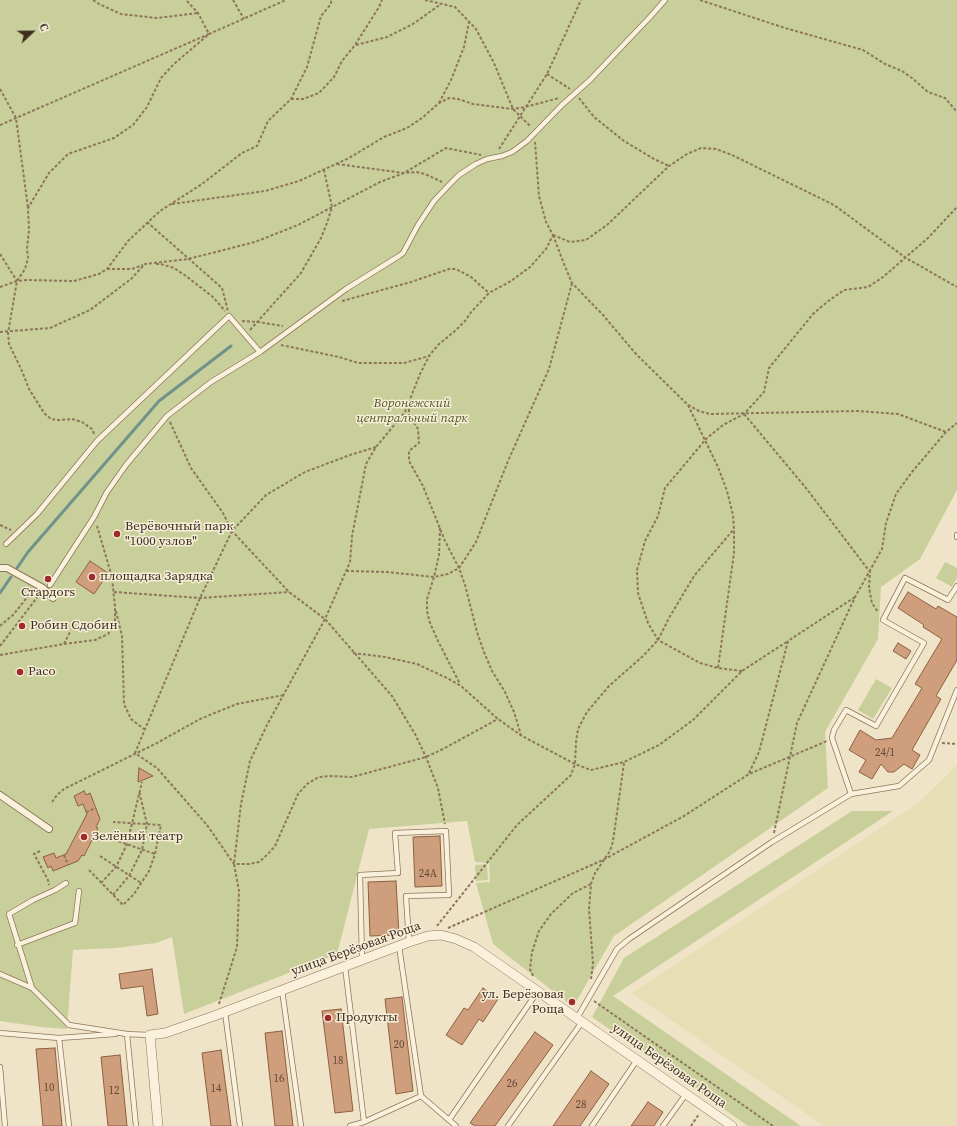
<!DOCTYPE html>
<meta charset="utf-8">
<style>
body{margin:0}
#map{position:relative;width:957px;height:1126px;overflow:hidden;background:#f0e4c8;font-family:"Source Serif 4",serif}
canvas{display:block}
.north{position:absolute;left:12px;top:12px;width:40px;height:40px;-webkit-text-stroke:3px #f7eed8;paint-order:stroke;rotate:68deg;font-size:11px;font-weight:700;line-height:16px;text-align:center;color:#3d2e20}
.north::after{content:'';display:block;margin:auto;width:14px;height:18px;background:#3d2e20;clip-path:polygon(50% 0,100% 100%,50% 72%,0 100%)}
</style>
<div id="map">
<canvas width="957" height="1126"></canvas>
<div class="north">С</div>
</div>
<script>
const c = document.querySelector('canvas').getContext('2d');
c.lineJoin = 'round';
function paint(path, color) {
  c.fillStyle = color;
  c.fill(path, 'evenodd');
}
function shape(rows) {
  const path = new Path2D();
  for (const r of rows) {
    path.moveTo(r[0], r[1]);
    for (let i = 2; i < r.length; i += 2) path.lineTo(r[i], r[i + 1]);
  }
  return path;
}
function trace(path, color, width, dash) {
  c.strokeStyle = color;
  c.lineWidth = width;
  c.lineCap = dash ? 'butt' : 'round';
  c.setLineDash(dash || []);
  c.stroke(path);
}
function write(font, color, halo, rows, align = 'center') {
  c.font = font + ' "Source Serif 4",serif';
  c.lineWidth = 3;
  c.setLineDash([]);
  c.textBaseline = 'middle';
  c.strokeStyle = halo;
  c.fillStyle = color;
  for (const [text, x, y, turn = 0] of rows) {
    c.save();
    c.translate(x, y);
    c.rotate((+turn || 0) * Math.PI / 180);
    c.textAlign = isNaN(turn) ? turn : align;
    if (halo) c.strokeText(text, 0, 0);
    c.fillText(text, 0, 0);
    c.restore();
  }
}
const farmland = shape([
 [957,765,957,1126,824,1126,632,993,917,804]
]);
const green = shape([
 [0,0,957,0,957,490,920,559,881,587,878,639,825,732,828,788,614,936,573,1007,493,944,476,883,490,882,489,863,475,862,467,821,369,829,337,954,184,1014,172,937,156,943,115,948,73,950,67,1029,41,1027,0,1021],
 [945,562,957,568,957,578,952,587,936,578],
 [876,679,892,688,873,719,858,710],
 [852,811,893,811,613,996,801,1126,748,1126,592,1017,624,958],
 [487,864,488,880,476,881,475,865]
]);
const stream = shape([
 [17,568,28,552,159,401,231,346],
 [0,593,11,577]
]);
const building = shape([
 [90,561,108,573,94,594,76,582,90,561],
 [908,592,936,609,938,606,957,617,957,660,936,696,941,699,912,750,920,755,912,769,904,764,894,772,888,772,881,764,872,779,859,772,866,760,849,750,860,730,876,740,892,738,922,688,915,684,942,639,923,627,924,625,898,608,908,592],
 [898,643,911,651,906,659,893,651,898,643],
 [139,768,153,776,138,782,139,768],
 [84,791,86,795,90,793,100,819,96,827,98,828,84,856,82,855,78,861,53,871,51,866,48,868,43,857,54,853,56,858,66,854,87,814,83,804,78,806,74,796,84,791],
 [440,836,442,886,415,887,413,837,440,836],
 [396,881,399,935,370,936,368,882,396,881],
 [152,969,158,1014,147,1016,143,986,121,989,119,974,152,969],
 [483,988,498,999,483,1022,479,1019,462,1045,446,1035,464,1008,468,1010,483,988],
 [402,997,413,1091,396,1094,385,999,402,997],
 [341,1009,353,1111,335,1113,322,1011,341,1009],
 [282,1031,293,1126,275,1126,265,1033,282,1031],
 [535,1032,553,1045,495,1126,475,1126,470,1123,535,1032],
 [55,1048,62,1126,43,1126,36,1049,55,1048],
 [221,1050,231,1126,211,1126,202,1053,221,1050],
 [120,1055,127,1126,108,1126,101,1057,120,1055],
 [591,1071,609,1084,580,1126,553,1126,591,1071],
 [648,1102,663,1112,654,1126,631,1126,648,1102]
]);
const path = shape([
 [93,0,99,4,121,14,157,18,198,13],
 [233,0,244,19],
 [425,0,455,7,476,29,494,63,513,109,531,127],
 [700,0,785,28,863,50,885,64,902,71,912,78,928,92,945,98,957,112],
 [356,45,387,37,413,24,441,4],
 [547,74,570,89],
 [0,89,16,118,28,208],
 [579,98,594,117,624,141,654,159,669,166],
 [291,99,303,99,319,93,334,77,342,61,355,45,379,7,382,0],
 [439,103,451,80,464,47,469,22],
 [0,125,209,34,198,13,186,0],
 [499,149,547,74,581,0],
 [337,164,404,173,416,172,425,174,442,182],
 [172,204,265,191,299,181,349,158,384,137,407,128,422,118,439,103,449,98,458,99,473,104,513,109,525,107,559,98],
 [147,222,222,288,228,311],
 [553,235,564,264,572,283,603,315,636,354,688,405,699,411,710,414,858,411,898,414,946,432],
 [553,235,570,242,586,240,607,225,669,166,687,154,701,148,716,149,732,155,834,205,906,258,957,287],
 [0,254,17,281],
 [156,264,161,264,174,268,186,276,213,297,225,311],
 [107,269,132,269,143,265],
 [0,287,17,281,28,280,74,281,99,274,107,269,128,241,160,211,202,184,242,153,257,146,268,121,291,99,307,67,321,16,331,4,331,0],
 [342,301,411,282,449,269,456,269,471,277,489,293],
 [242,321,258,322,283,326],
 [250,330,301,273,321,238,327,223,332,207,324,170],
 [0,332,50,328,90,310,131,279,145,264,188,259,255,242,298,225,380,182,404,173,446,148,481,155],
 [281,345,339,357,358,363,404,363,429,356],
 [409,404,409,415,418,429,419,443,409,451,409,461,423,486,445,541,459,568,465,585,477,632,484,652,492,671,505,692,514,712,521,735],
 [688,405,718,467,727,491,733,515,734,529,734,553,718,668],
 [744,414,806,488,870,572,869,588,872,603,878,612],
 [170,422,191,468,223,513,232,531,289,592,325,619,392,696,415,734,426,757,438,788,445,824],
 [94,434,92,429,82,422,72,419,59,420,51,419,44,413,29,389,22,371,9,344,8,333,17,281,25,269,28,258,27,249,29,230,28,208,49,173,68,154,114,138,133,125,147,107,161,78,174,64,209,34,286,0],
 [376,447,350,455,305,472,266,495,232,531,200,598,135,753,157,768,207,825,234,864,249,864,259,862,267,855,275,846,298,794,307,784,319,777,332,776,352,777,426,757,443,749,498,719],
 [0,525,11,530],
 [440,528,439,555,434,577,427,599,427,611,430,623,438,641,460,684],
 [346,571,387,572,434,577,448,574,459,568,476,542,508,461,549,369,572,283],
 [58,591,64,594],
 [114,592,200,598,289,592],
 [116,611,122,636,124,704,131,719,144,729],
 [0,626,13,615,33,590],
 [64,644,70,632],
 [0,646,39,595],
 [353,653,385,657,417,664,447,678,461,686,498,719,522,736,575,764,591,770,624,762,659,745,693,720,742,671,788,641],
 [0,655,64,644,95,640,108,634,111,630,115,620,115,607,112,577,97,526],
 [742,671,718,668,700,663,658,640,648,623,638,593,637,570,645,541,658,516,665,488,706,439,723,425,744,414,764,392,769,368,813,314,827,302,844,290,868,287,883,277,928,238,957,207],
 [942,743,957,744],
 [749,773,759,752,788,641,855,597],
 [52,802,57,795,64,789,157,743,200,719,237,704,284,695],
 [86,812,96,808],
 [774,833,797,723,855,597,882,549,886,523,896,494,912,472,946,432,957,423],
 [109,838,155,854],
 [40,851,34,854,48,880,49,885],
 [64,855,68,865],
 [100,856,141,883],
 [89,870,123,905,134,894,149,871,155,854,161,825,113,822],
 [101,883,116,867,127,844,142,782],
 [113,895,129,876,142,850,147,824,139,791],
 [437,926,517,825,571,775,575,764,576,742,578,729,587,712,609,686,643,656,658,640,669,618,694,576,734,529],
 [448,928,603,860,684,816,749,774,827,741],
 [533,976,530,969,532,952,539,931,551,914,573,893,591,884],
 [591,979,593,964,589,909,591,884,595,873,610,851,613,841,624,763],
 [594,1001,773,1126],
 [219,1004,237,947,239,891,234,864,241,804,250,761,267,725,325,619,350,562,352,536,366,464,376,447,405,412,420,374,429,356,438,345,456,330,465,321,472,311,489,293,511,281,530,267,546,249,553,235,546,222,539,196,535,142],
 [691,1126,699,1114]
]);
const service = shape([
 [957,535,957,537],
 [6,544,37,514,97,441,229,316,260,352,346,289,399,256,403,253,418,225,434,201,449,185,459,175,476,164,487,159,502,156,512,152,527,141,562,105,590,80,650,17,665,0],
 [50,585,94,517,107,492,126,465,167,416,211,382,260,352],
 [851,794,832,738,834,730,846,710,876,726,924,643,883,620,905,578,948,600,957,586],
 [17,945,75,923,79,891],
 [399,946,421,1096,456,1126],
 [362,959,360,875,398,873,395,833,446,831,449,895,406,896,409,942],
 [345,966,364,1122],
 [0,974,32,988,69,1025,127,1034,136,1126],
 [32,988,9,914,33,900,55,890,66,883],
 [282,990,301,1126],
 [225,1012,240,1126],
 [577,1018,617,949,629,939,772,842,851,794,899,786,929,760,957,690],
 [0,1033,59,1038,115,1034],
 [124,1034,150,1035],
 [59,1038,69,1126],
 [0,1067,5,1126],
 [449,1120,538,991],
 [350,1126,364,1122,421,1096],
 [508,1126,582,1022],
 [592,1126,637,1060],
 [663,1126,686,1094]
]);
const pedestrian = shape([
 [0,568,7,568,43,588,53,598],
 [0,795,49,829]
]);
const minor = shape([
 [158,1126,150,1035,165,1033,214,1016,409,942,428,936,441,935,456,939,474,947,732,1126]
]);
const markers = [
 [117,534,4,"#9e2a2b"],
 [92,577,4,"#9e2a2b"],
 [48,579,4,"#9e2a2b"],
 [22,626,4,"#9e2a2b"],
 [20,672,4,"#9e2a2b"],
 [84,837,4,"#9e2a2b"],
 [572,1002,4,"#9e2a2b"],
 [328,1018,4,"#9e2a2b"]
];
const numberNames = [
 ["24/1",885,753],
 ["24А",428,874],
 ["20",399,1045],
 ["18",338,1061],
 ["16",279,1079],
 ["26",512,1084],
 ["10",49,1088],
 ["14",216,1089],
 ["12",114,1091],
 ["28",581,1105]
];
const parkNames = [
 ["Воронежский",412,404],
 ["центральный парк",412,419]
];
const poiNames = [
 ["Верёвочный парк",125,527],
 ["\"1000 узлов\"",125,542],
 ["площадка Зарядка",100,577],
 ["Стардогs",48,593,"center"],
 ["Робин Сдобин",30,626],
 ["Paco",28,672],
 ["Зелёный театр",92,837],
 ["ул. Берёзовая",564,995,"right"],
 ["Роща",564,1010,"right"],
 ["Продукты",336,1018]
];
const streetNames = [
 ["улица Берёзовая Роща",356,949,-20],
 ["улица Берёзовая Роща",669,1066,35]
];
paint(farmland, '#e6deb5');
paint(green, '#c9cf9b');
trace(stream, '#6f938a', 3);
paint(building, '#cf9f7d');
trace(building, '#8d5f41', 1);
trace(service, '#8d765c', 6);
trace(pedestrian, '#8d765c', 8);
trace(minor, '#8d765c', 10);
trace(path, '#8d765c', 2, [3, 2]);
trace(service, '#faf1dc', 4.5);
trace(pedestrian, '#faf1dc', 6);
trace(minor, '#faf1dc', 9);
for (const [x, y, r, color] of markers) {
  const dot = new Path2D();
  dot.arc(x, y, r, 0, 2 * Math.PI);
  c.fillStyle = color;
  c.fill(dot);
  trace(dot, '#f7eed8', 1.5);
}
write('11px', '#624a37', null, numberNames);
write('italic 13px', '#4d5a26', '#f7eed8', parkNames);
write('13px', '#3d2e20', '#f7eed8', poiNames, 'left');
write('13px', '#3d2e20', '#f7eed8', streetNames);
</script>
